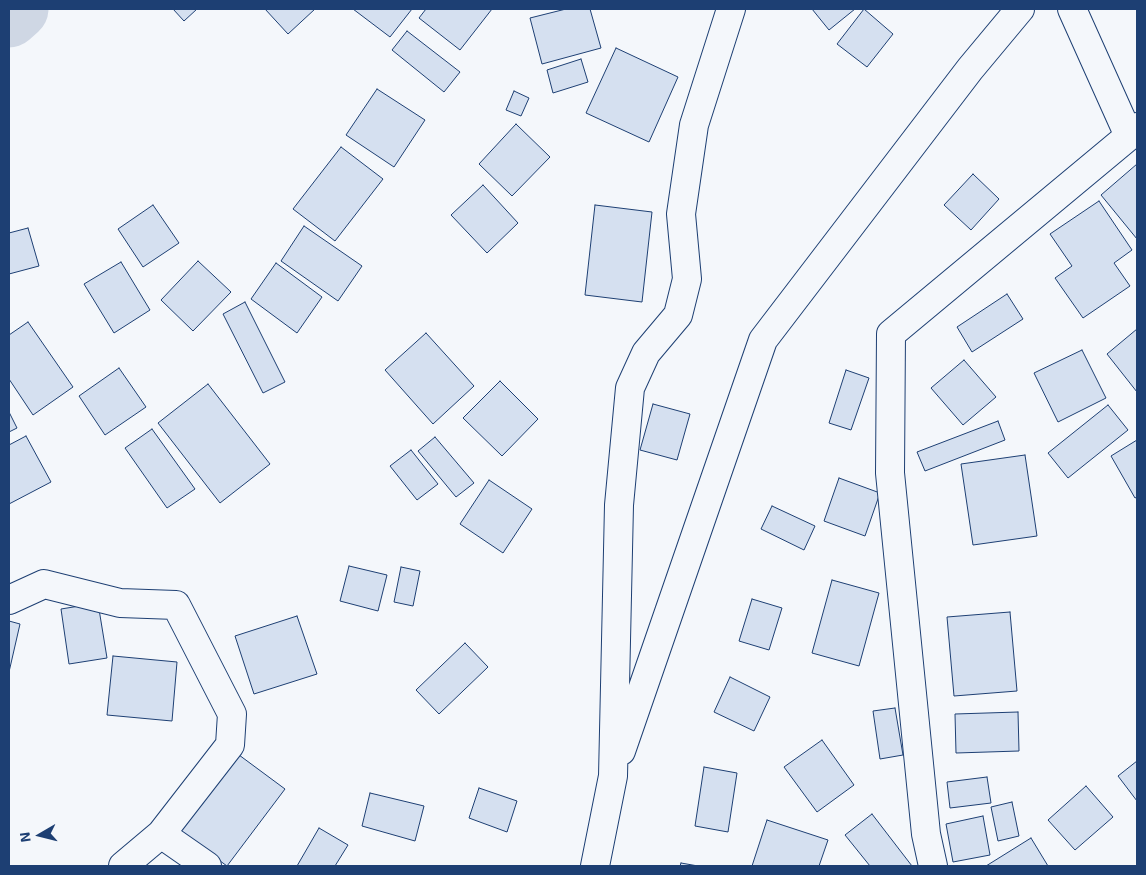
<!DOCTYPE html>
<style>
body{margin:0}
#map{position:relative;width:1146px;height:875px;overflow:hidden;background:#f4f7fb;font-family:"Exo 2",sans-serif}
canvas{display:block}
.frame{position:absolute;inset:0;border:10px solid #1d3f73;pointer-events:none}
.north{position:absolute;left:15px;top:810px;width:50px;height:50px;-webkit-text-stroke:4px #f4f7fb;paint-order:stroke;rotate:262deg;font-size:14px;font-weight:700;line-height:20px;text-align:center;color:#1d3f73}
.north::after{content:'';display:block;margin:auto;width:18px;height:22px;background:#1d3f73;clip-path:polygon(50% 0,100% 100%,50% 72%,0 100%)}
</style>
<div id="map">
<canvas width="1146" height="875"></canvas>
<div class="frame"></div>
<div class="north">N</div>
</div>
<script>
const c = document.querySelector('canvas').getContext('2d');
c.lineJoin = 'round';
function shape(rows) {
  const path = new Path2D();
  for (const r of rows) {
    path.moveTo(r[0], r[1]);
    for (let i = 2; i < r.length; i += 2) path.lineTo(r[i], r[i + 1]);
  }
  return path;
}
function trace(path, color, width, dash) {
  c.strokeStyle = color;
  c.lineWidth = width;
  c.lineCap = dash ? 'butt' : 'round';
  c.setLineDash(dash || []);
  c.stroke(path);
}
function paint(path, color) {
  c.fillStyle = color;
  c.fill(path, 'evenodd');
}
const river = shape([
 [9,17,18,9]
]);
const building = shape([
 [173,9,197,9,184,21,173,9],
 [265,9,315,9,288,34,265,9],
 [353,9,412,9,390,37,353,9],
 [426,9,492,9,460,50,419,18,426,9],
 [566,9,590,9,601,48,542,64,530,18,566,9],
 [812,9,855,9,829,30,812,9],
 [864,9,893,34,867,67,837,44,864,9],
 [407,31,460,72,444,92,392,50,407,31],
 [616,48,678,77,649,142,586,113,616,48],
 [581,59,588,82,553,93,547,70,581,59],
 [377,89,425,120,394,167,346,135,377,89],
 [514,91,529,98,521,116,506,110,514,91],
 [516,124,550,157,512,196,479,164,516,124],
 [341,147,383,179,335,241,293,209,341,147],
 [1137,164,1137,239,1101,195,1137,164],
 [973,174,999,199,971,230,944,205,973,174],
 [483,185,518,223,487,253,451,215,483,185],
 [1099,201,1132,250,1114,263,1130,286,1083,318,1055,278,1072,266,1050,234,1099,201],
 [153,205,179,243,143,267,118,229,153,205],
 [595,205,652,212,642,302,585,295,595,205],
 [304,226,362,266,338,301,281,261,304,226],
 [28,228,39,266,9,274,9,233,28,228],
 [198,261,231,292,193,331,161,300,198,261],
 [121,262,150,310,114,333,84,284,121,262],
 [276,263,322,297,297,333,251,299,276,263],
 [1007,294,1023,319,972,352,957,327,1007,294],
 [245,302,285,382,263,393,223,314,245,302],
 [28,322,73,387,33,415,9,379,9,335,28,322],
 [1137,329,1137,392,1107,354,1137,329],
 [426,333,474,386,433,424,385,370,426,333],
 [1082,350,1106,398,1058,422,1034,373,1082,350],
 [964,360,996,397,963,425,931,388,964,360],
 [119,368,146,407,105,435,79,396,119,368],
 [846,370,869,378,851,430,829,423,846,370],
 [500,381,538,419,502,456,463,418,500,381],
 [208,384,270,464,220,503,158,423,208,384],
 [653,404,690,414,677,460,640,450,653,404],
 [1108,405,1128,430,1068,478,1048,453,1108,405],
 [9,412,17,428,9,432,9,412],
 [998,421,1005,440,925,471,917,452,998,421],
 [152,429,195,489,167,508,125,448,152,429],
 [26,436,51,482,9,504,9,445,26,436],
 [435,437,474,483,456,497,418,451,435,437],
 [1137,440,1137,497,1135,498,1111,456,1137,440],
 [411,450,438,484,417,500,390,466,411,450],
 [1025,455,1037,536,973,545,961,464,1025,455],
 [839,478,880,493,865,536,824,521,839,478],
 [489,480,532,509,503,553,460,524,489,480],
 [772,506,815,526,804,550,761,529,772,506],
 [349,566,387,575,378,611,340,601,349,566],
 [401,567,420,571,413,606,394,602,401,567],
 [832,580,879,593,859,666,812,653,832,580],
 [752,599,782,608,769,650,739,641,752,599],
 [98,603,107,658,69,664,61,609,98,603],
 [1010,612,1017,691,954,696,947,617,1010,612],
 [297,616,317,674,254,694,235,636,297,616],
 [9,621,20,624,9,672,9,621],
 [465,643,488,667,439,714,416,690,465,643],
 [113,656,177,662,172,721,107,715,113,656],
 [730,677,770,697,754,731,714,712,730,677],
 [895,708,903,755,880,759,873,711,895,708],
 [1018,712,1019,751,956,753,955,714,1018,712],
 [822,740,854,785,817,812,784,767,822,740],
 [235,752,285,789,227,866,178,830,235,752],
 [1137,761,1137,801,1118,776,1137,761],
 [704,767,737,773,728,832,695,826,704,767],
 [987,777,991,803,950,808,947,782,987,777],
 [1086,786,1113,817,1075,850,1048,820,1086,786],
 [479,788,517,801,507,832,469,818,479,788],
 [370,793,424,806,415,841,362,826,370,793],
 [1012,802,1019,836,998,841,991,807,1012,802],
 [872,814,912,866,870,866,845,835,872,814],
 [983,816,990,855,953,862,946,824,983,816],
 [767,820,828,840,819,866,752,866,767,820],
 [319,828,348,845,335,866,297,866,319,828],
 [1031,838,1048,866,986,866,1031,838],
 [681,863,698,866,680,866,681,863]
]);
const street = shape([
 [1072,9,1129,136],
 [9,600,44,584,120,603,176,605,232,714,230,745,161,834,123,866],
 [621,751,763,340,970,69,1020,9],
 [161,834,207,866],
 [595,866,613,776,619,505,630,388,646,353,678,315,687,279,681,214,694,125,731,9],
 [933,866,926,834,890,473,891,334,1129,136,1137,127]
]);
trace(river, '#cfd7e4', 61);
paint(building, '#d5e0f0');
trace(building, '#1d3f73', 1);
trace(street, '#1d3f73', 30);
trace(street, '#f4f7fb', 28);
</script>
